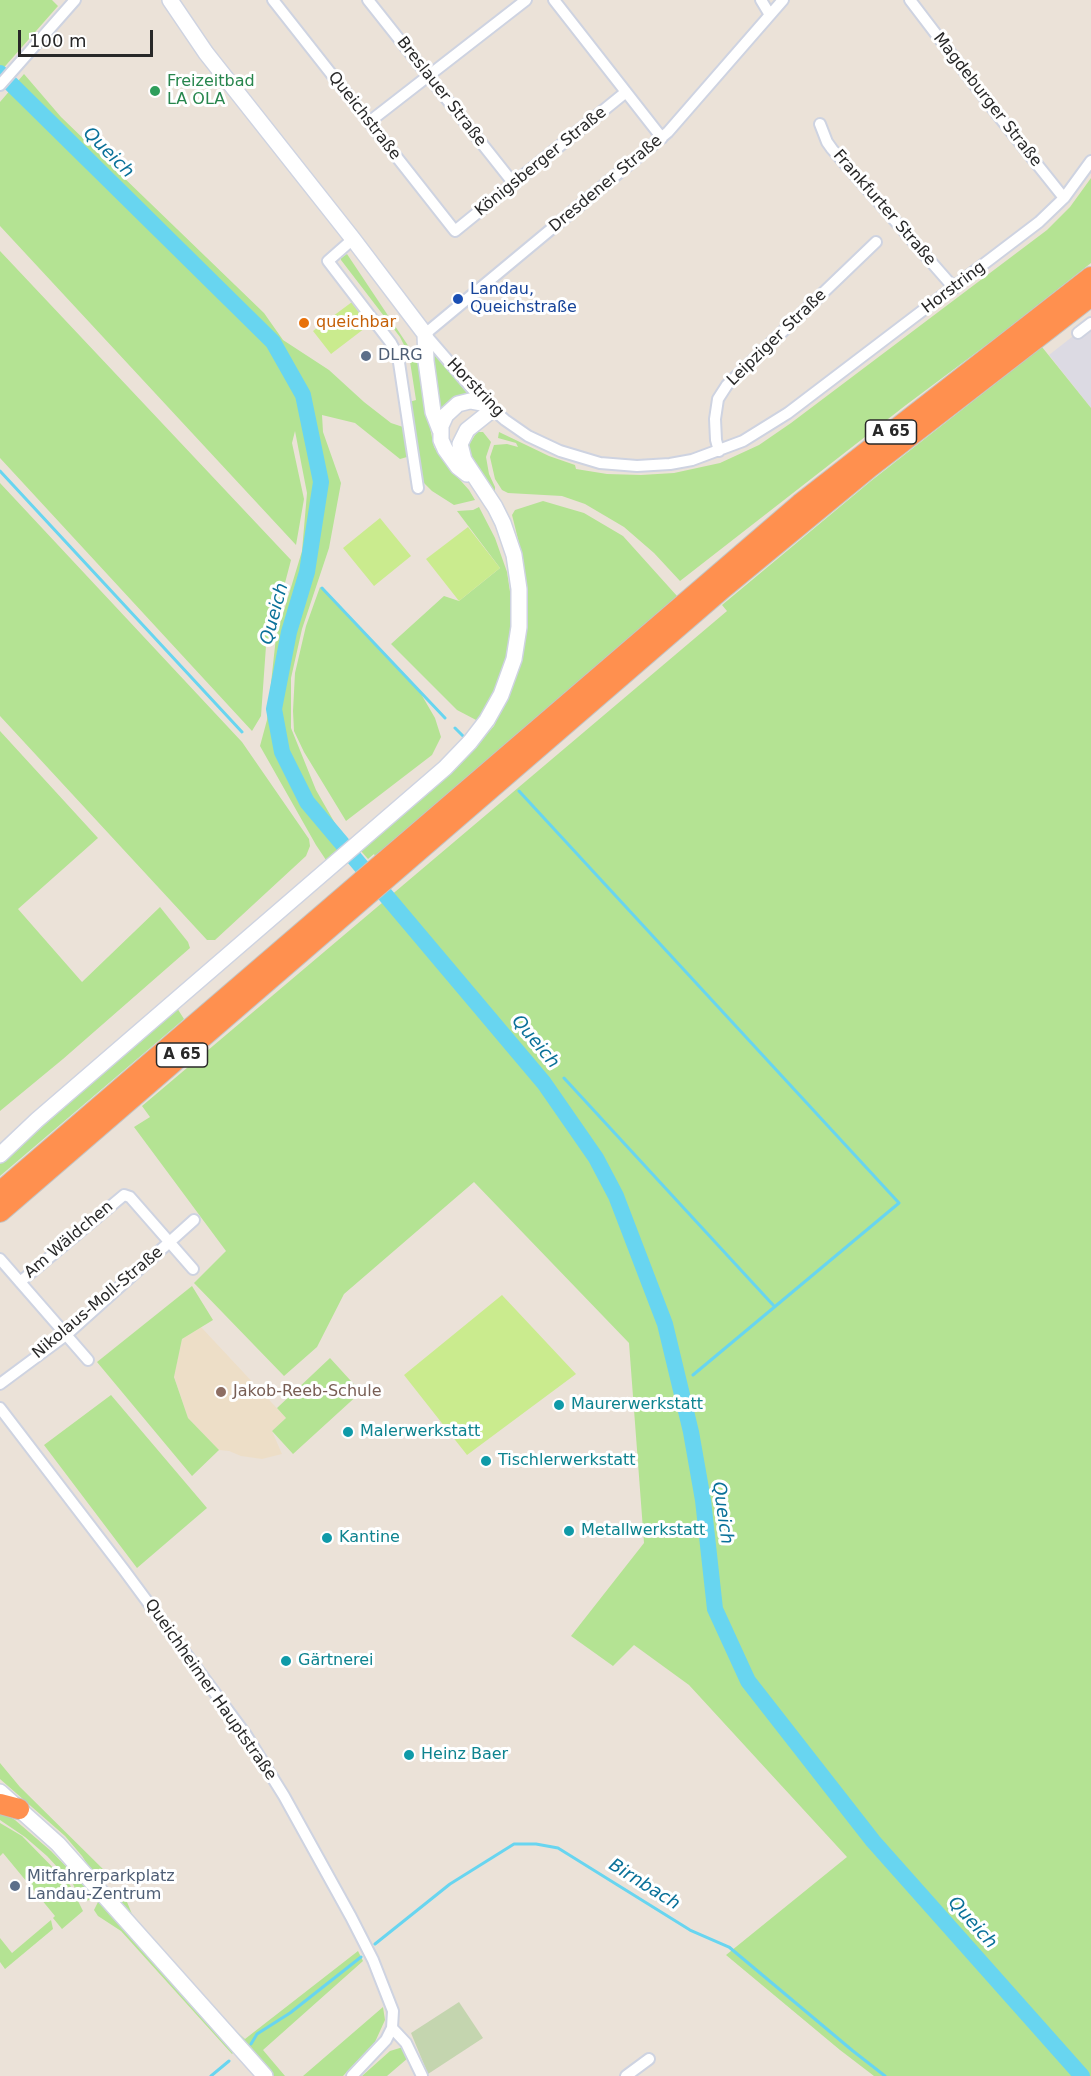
<!DOCTYPE html>
<meta charset="utf-8">
<style>
body{margin:0}
#map{position:relative;width:1091px;height:2076px;overflow:hidden;background:#ebe2d8;font-family:"DejaVu Sans",sans-serif}
canvas{display:block}
.scale{position:absolute;left:18px;top:30px;width:135px;height:27px;box-sizing:border-box;border:3px solid #282828;border-top:0;padding-left:8px;font-size:18px;line-height:21px;white-space:nowrap;color:#282828;-webkit-text-stroke:4px #fff;paint-order:stroke}
</style>
<div id="map">
<canvas width="1091" height="2076"></canvas>
<div class="scale">100 m</div>
</div>
<script>
const c = document.querySelector('canvas').getContext('2d');
c.lineJoin = 'round';
function paint(path, color) {
  c.fillStyle = color;
  c.fill(path, 'evenodd');
}
function shape(rows) {
  const path = new Path2D();
  for (const r of rows) {
    path.moveTo(r[0], r[1]);
    for (let i = 2; i < r.length; i += 2) path.lineTo(r[i], r[i + 1]);
  }
  return path;
}
function trace(path, color, width, dash) {
  c.strokeStyle = color;
  c.lineWidth = width;
  c.lineCap = dash ? 'butt' : 'round';
  c.setLineDash(dash || []);
  c.stroke(path);
}
function write(font, color, halo, rows, align = 'center') {
  c.font = font + ' "DejaVu Sans",sans-serif';
  c.lineWidth = 6;
  c.setLineDash([]);
  c.textBaseline = 'middle';
  c.strokeStyle = halo;
  c.fillStyle = color;
  for (const [text, x, y, turn = 0] of rows) {
    c.save();
    c.translate(x, y);
    c.rotate((+turn || 0) * Math.PI / 180);
    c.textAlign = isNaN(turn) ? turn : align;
    if (halo) c.strokeText(text, 0, 0);
    c.fillText(text, 0, 0);
    c.restore();
  }
}
const industrial = shape([
 [1091,322,1091,408,1049,355]
]);
const education = shape([
 [201,1327,286,1418,272,1431,282,1454,262,1459,241,1456,229,1451,219,1450,188,1418,174,1376,182,1339]
]);
const green = shape([
 [0,0,52,0,58,6,0,72],
 [24,74,61,117,264,313,283,340,329,370,364,402,391,423,403,427,407,457,400,459,355,423,322,415,323,432,341,483,329,548,302,629,291,678,291,728,316,790,340,832,347,841,326,860,316,845,260,746,267,720,276,637,302,551,307,493,295,431,292,443,304,499,296,545,0,226,0,102],
 [1091,178,1091,263,997,337,906,405,680,581,654,553,624,527,585,504,562,496,508,493,502,490,495,479,490,457,494,445,507,444,518,447,516,443,498,438,499,432,549,456,575,465,576,469,607,474,641,475,674,473,720,463,759,445,791,423,1047,230,1070,207],
 [0,251,291,560,280,602,266,646,261,716,252,731,0,458],
 [347,254,419,362,427,413,434,447,444,462,469,490,475,500,454,505,432,491,420,479,409,402,416,400,409,355,400,337,341,260,341,258],
 [425,334,472,389,470,401,442,423],
 [1042,347,1091,408,1091,2076,874,2076,840,2050,726,1955,847,1857,689,1685,634,1645,613,1666,571,1636,644,1543,629,1343,474,1182,344,1294,317,1347,284,1376,194,1283,226,1251,134,1127,150,1117,142,1106,727,611,722,605,871,481],
 [477,432,483,432,491,442,486,457,489,474,495,487,495,493,471,465,468,446],
 [0,483,242,742,309,839,310,846,306,856,215,940,207,940,0,716],
 [543,501,584,513,623,536,677,596,375,856,374,854,368,859,361,851,467,756,494,726,521,661,527,629,527,593,523,559,512,515,515,510],
 [479,507,495,538,507,572,512,605,508,655,495,691,478,721,457,710,391,644,444,596,459,601,500,568,457,511,473,510],
 [320,587,417,687,435,718,441,737,432,755,346,821,304,752,294,731,293,711,295,673,306,626],
 [0,731,98,838,18,909,82,982,160,907,188,942,190,948,63,1059,0,1111],
 [177,1008,184,1019,0,1176,0,1164],
 [192,1286,213,1320,182,1339,174,1377,188,1418,219,1450,192,1476,97,1362],
 [330,1358,361,1392,293,1454,272,1431,286,1418,277,1408],
 [111,1395,207,1508,137,1568,44,1445],
 [0,1763,20,1787,110,1876,110,1880,107,1883,102,1884,98,1881,82,1856,65,1836,0,1779],
 [0,1811,15,1820,51,1851,93,1894,90,1900,84,1901,80,1899,73,1884,47,1856,25,1837,0,1820],
 [0,1823,22,1836,70,1885,83,1911,62,1929,53,1918,55,1916,3,1853,0,1856],
 [115,1889,122,1890,132,1914,187,1978,225,2021,245,2039,358,1951,363,1961,263,2050,285,2076,273,2076,111,1893],
 [98,1902,101,1902,234,2052,232,2054,121,1931,98,1916,94,1910],
 [51,1920,53,1929,5,1969,0,1962,0,1938,12,1953],
 [383,2007,385,2020,375,2042,343,2076,303,2076],
 [403,2047,408,2058,387,2076,362,2076,390,2051]
]);
const cemetery = shape([
 [459,2002,483,2038,428,2074,411,2033]
]);
const pitch = shape([
 [352,302,369,325,331,354,313,331],
 [380,518,411,556,374,586,343,548],
 [468,527,500,568,459,601,426,559],
 [502,1295,576,1374,467,1455,404,1375]
]);
const stream = shape([
 [0,471,242,732],
 [322,588,445,718],
 [455,728,463,736],
 [519,791,899,1203,693,1375],
 [564,1078,774,1306],
 [680,1386,682,1384],
 [375,1944,450,1884,514,1844,536,1844,558,1848,690,1930,729,1947,853,2051,885,2076],
 [251,2044,257,2034,290,2013,361,1957],
 [211,2076,229,2061]
]);
const river = shape([
 [0,73,273,342,303,395,321,482,307,572,289,632,274,709,282,752,307,802,544,1083,596,1158,616,1196,665,1324,691,1432,703,1500,715,1609,748,1681,873,1841,1082,2076]
]);
const street = shape([
 [273,0,455,231,626,92],
 [368,0,514,184],
 [554,0,662,138],
 [761,0,770,15],
 [783,0,668,132,425,334,481,399,505,420,528,436,560,451,600,463,637,466,670,464,692,460,743,441,788,413,1039,222,1064,198,1091,161],
 [910,0,997,114,1064,198],
 [0,85,75,0],
 [369,122,526,0],
 [820,124,827,142,832,149,954,288],
 [353,239,328,261,391,343,398,356,418,488],
 [1078,333,1091,323],
 [719,451,716,440,715,419,718,399,727,385,876,242],
 [0,1259,88,1360],
 [20,1282,124,1195,130,1197,193,1269],
 [0,1384,66,1335,194,1220],
 [0,1408,124,1570,246,1735,284,1796,351,1917,373,1960,393,2011,392,2028,386,2040,352,2076],
 [392,2028,406,2043,422,2076],
 [626,2076,649,2059]
]);
const secondary = shape([
 [170,0,206,53,353,239,425,334,426,361,433,412,440,430],
 [467,474,458,467,445,449,441,440,441,426,446,415,458,404,470,401,486,404],
 [0,1155,37,1120,445,768,470,742,487,720,501,695,514,659,519,627,519,589,514,555,503,523,495,507,464,460,460,444,467,430,492,410],
 [0,1792,58,1844,265,2076]
]);
const highway = shape([
 [0,1192,800,504,1091,277],
 [0,1212,721,590,870,467,1091,296],
 [0,1804,19,1809]
]);
const markers = [
 [155,91,6,"#2e9e5b"],
 [458,299,6,"#1a4fb4"],
 [304,323,6,"#e8710a"],
 [366,356,6,"#5c6f8a"],
 [221,1392,6,"#8d6e63"],
 [559,1405,6,"#0f9aa8"],
 [348,1432,6,"#0f9aa8"],
 [486,1461,6,"#0f9aa8"],
 [569,1531,6,"#0f9aa8"],
 [327,1538,6,"#0f9aa8"],
 [286,1661,6,"#0f9aa8"],
 [409,1755,6,"#0f9aa8"],
 [15,1886,6,"#5c6f8a"]
];
const shields = [
 [891,432,51],
 [182,1055,51]
];
const shieldNames = [
 ["A 65",891,432],
 ["A 65",182,1055]
];
const leisureNames = [
 ["Freizeitbad",167,82],
 ["LA OLA",167,100]
];
const streetNames = [
 ["Breslauer Straße",441,92,52],
 ["Magdeburger Straße",987,100,52],
 ["Queichstraße",364,116,52],
 ["Königsberger Straße",541,162,-39],
 ["Dresdener Straße",606,184,-40],
 ["Frankfurter Straße",884,208,49],
 ["Horstring",954,288,-37],
 ["Leipziger Straße",777,338,-44],
 ["Horstring",475,388,46],
 ["Am Wäldchen",69,1240,-40],
 ["Nikolaus-Moll-Straße",98,1303,-40],
 ["Queichheimer Hauptstraße",210,1690,55]
];
const transitNames = [
 ["Landau,",470,290],
 ["Queichstraße",470,308]
];
const foodNames = [
 ["queichbar",316,323]
];
const serviceNames = [
 ["DLRG",378,356],
 ["Mitfahrerparkplatz",27,1877],
 ["Landau-Zentrum",27,1895]
];
const educationNames = [
 ["Jakob-Reeb-Schule",233,1392]
];
const cultureNames = [
 ["Maurerwerkstatt",571,1405],
 ["Malerwerkstatt",360,1432],
 ["Tischlerwerkstatt",498,1461],
 ["Metallwerkstatt",581,1531],
 ["Kantine",339,1538],
 ["Gärtnerei",298,1661],
 ["Heinz Baer",421,1755]
];
const waterNames = [
 ["Queich",108,153,45],
 ["Queich",275,614,-75],
 ["Queich",535,1042,50],
 ["Queich",722,1513,82],
 ["Birnbach",644,1885,32],
 ["Queich",972,1923,48]
];
paint(industrial, '#dcdae3');
paint(education, '#eddec7');
paint(green, '#b4e393');
paint(cemetery, '#c4d5af');
paint(pitch, '#caeb8e');
trace(stream, '#68d5f0', 3);
trace(river, '#68d5f0', 16);
trace(street, '#ced3e1', 14);
trace(secondary, '#ced3e1', 18);
trace(highway, '#c3c3c3', 22);
trace(street, '#fff', 10);
trace(secondary, '#fff', 15);
trace(highway, '#ff904f', 20);
for (const [x, y, r, color] of markers) {
  const dot = new Path2D();
  dot.arc(x, y, r, 0, 2 * Math.PI);
  c.fillStyle = color;
  c.fill(dot);
  trace(dot, '#fff', 2);
}
for (const [x, y, w] of shields) {
  const box = new Path2D();
  box.roundRect(x - w / 2, y - 12, w, 24, 4.5);
  c.fillStyle = '#fff';
  c.fill(box);
  trace(box, '#282828', 1.5);
}
write('bold 15px', '#282828', null, shieldNames);
write('16px', '#27864d', '#fff', leisureNames, 'left');
write('16px', '#282828', '#fff', streetNames);
write('16px', '#164399', '#fff', transitNames, 'left');
write('16px', '#c56008', '#fff', foodNames, 'left');
write('16px', '#4e5e75', '#fff', serviceNames, 'left');
write('16px', '#785e54', '#fff', educationNames, 'left');
write('16px', '#0d838f', '#fff', cultureNames, 'left');
write('italic 18px', '#0a7199', '#fff', waterNames);
</script>
